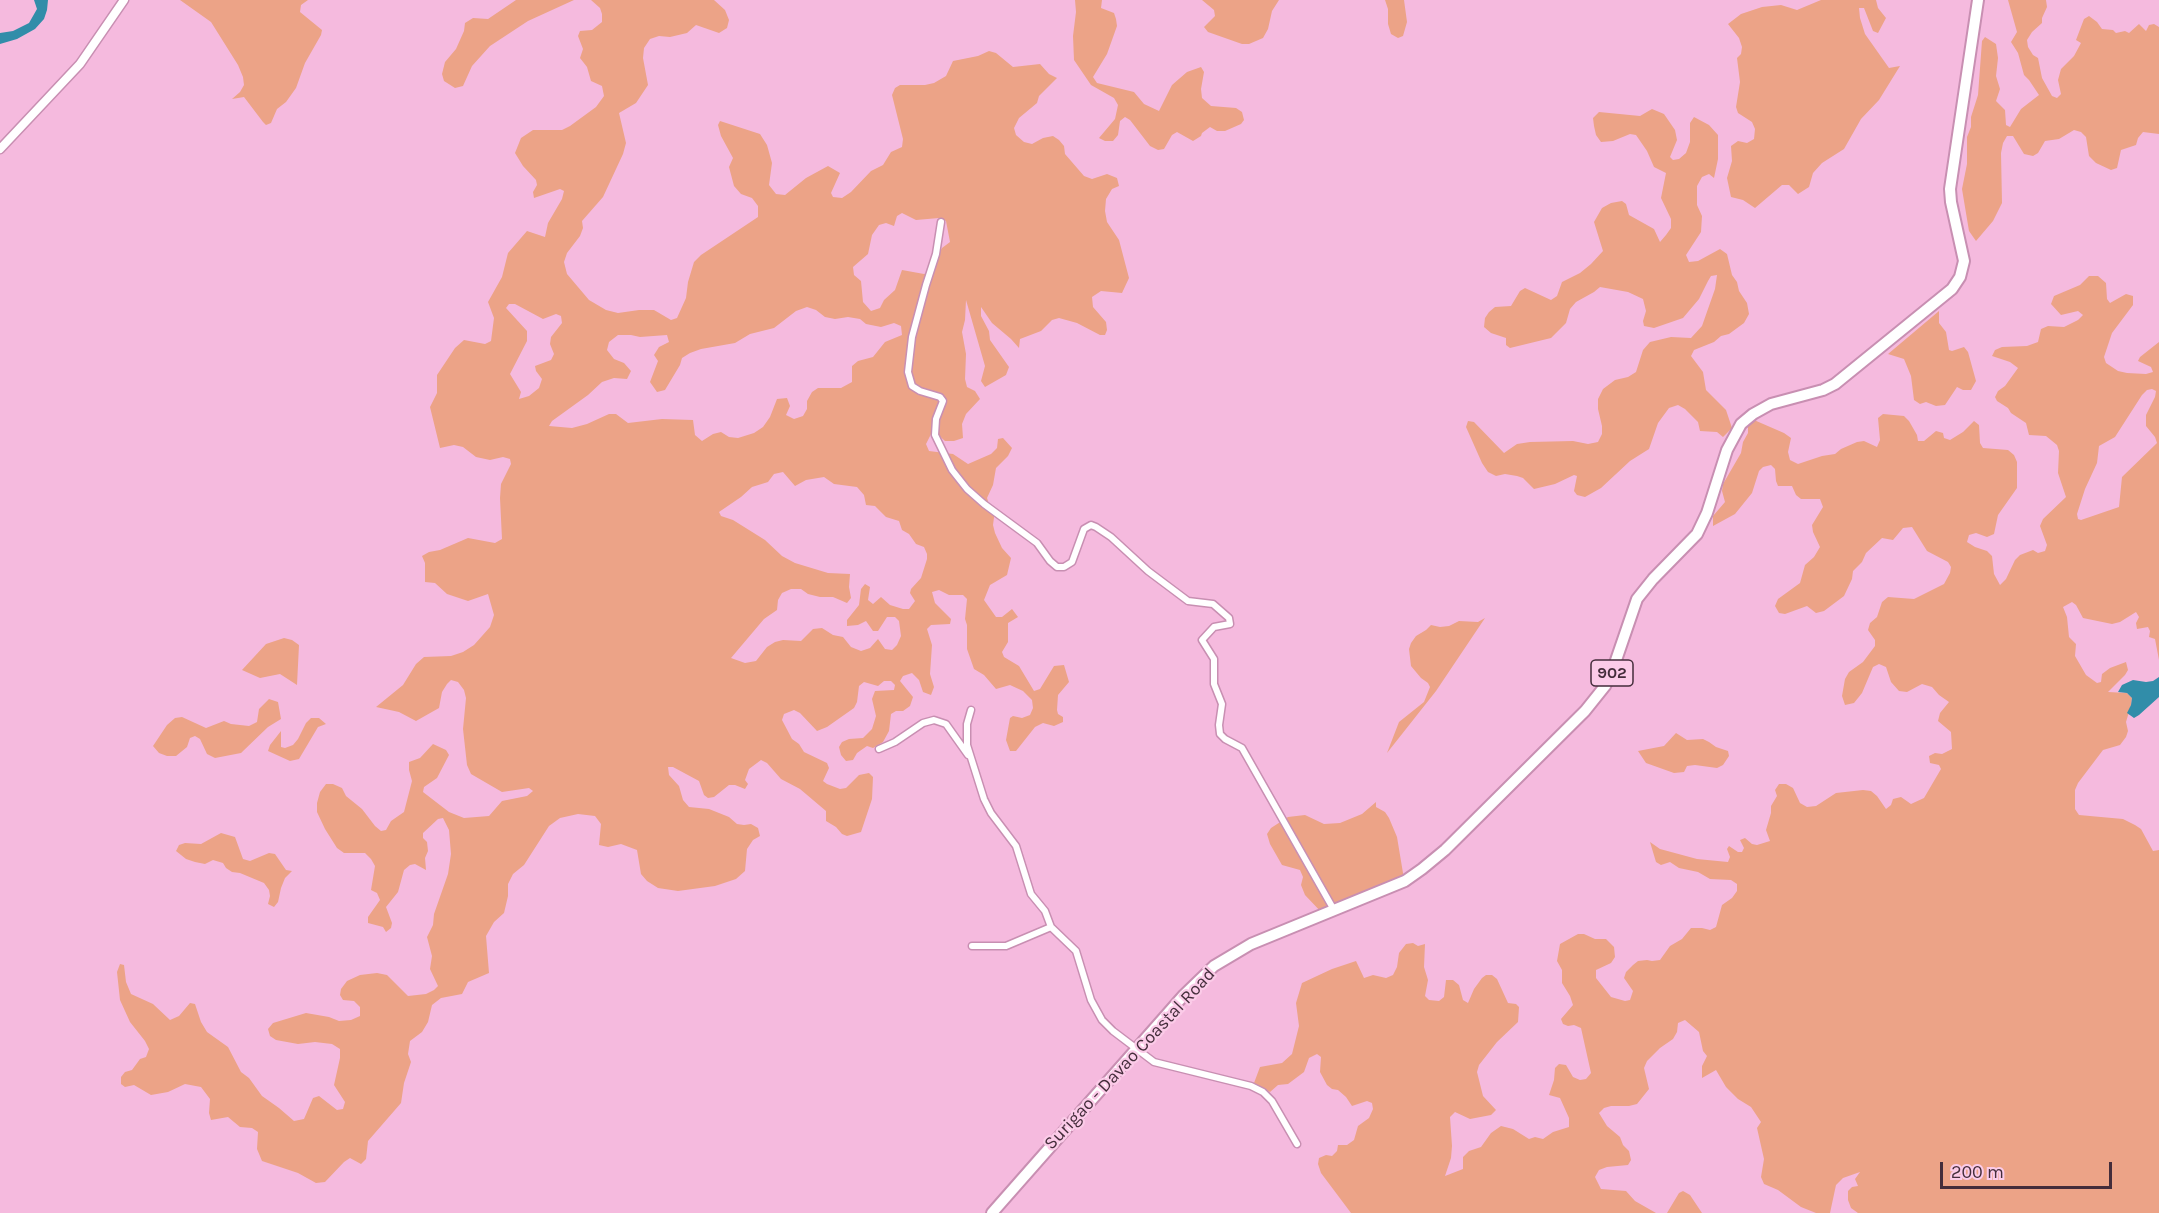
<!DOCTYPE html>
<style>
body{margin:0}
#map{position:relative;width:2159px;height:1213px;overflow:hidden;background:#f5bade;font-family:Karla,sans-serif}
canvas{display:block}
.scale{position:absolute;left:1940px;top:1162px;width:172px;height:27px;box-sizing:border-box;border:3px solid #442d3b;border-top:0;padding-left:8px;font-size:18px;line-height:21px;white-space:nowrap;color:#442d3b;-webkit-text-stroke:4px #fbcbe8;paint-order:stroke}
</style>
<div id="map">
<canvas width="2159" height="1213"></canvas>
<div class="scale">200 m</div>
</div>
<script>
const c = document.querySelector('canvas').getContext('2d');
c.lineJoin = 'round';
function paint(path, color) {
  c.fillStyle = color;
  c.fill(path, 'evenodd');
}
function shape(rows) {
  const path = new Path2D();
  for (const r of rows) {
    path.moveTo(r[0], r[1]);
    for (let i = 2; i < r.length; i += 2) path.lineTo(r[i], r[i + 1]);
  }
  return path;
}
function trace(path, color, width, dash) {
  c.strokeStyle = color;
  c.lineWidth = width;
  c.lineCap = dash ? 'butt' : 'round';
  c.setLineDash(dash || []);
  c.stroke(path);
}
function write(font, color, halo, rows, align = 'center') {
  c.font = font + ' Karla,sans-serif';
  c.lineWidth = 4.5;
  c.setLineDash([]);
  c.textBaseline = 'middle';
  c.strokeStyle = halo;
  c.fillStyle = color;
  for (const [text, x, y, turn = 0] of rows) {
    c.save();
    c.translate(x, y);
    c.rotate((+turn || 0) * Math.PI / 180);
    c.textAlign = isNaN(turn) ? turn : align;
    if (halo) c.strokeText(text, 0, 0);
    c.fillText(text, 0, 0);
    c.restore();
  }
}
const green = shape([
 [180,0,308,0,301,5,300,12,322,30,321,35,305,63,296,88,286,102,277,109,271,123,266,125,263,122,244,97,232,99,240,92,244,85,243,77,238,65,211,22],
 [516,0,574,0,528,21,490,46,472,66,463,86,455,88,444,81,442,74,445,62,456,49,464,31,465,23,473,18,488,19],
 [591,0,714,0,725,10,729,20,727,28,719,33,696,25,687,33,670,37,659,36,650,39,644,48,643,58,648,85,636,103,619,113,626,143,623,154,603,197,582,221,583,228,580,236,567,253,564,262,567,274,589,300,606,310,618,313,639,310,654,310,671,320,677,318,686,298,688,282,694,262,701,255,758,217,758,206,752,198,741,194,734,186,729,167,733,158,721,136,718,125,720,121,760,134,767,145,772,163,769,185,776,194,785,195,806,178,828,166,840,173,831,193,833,197,842,198,851,192,871,171,883,165,891,152,902,147,903,139,892,95,895,88,900,85,925,85,934,83,946,76,953,61,978,56,989,51,996,53,1013,67,1040,64,1049,74,1057,78,1039,96,1037,103,1019,118,1014,128,1016,135,1024,142,1032,144,1043,138,1053,136,1059,140,1064,146,1065,154,1084,176,1092,179,1107,174,1117,178,1119,186,1112,189,1106,199,1105,211,1107,222,1119,240,1129,278,1122,293,1101,291,1092,297,1093,307,1106,322,1107,330,1105,335,1100,335,1077,323,1059,318,1052,320,1041,331,1020,339,1019,348,1011,339,992,323,981,307,981,316,989,331,990,340,1009,367,1006,375,985,387,981,381,985,366,966,300,965,320,962,332,966,354,965,379,967,387,975,391,980,399,966,414,962,424,963,438,954,441,945,441,935,432,931,434,926,444,929,451,953,454,968,464,991,454,997,448,998,439,1003,438,1012,448,1008,456,996,468,993,485,987,498,990,507,995,510,993,525,995,533,1002,548,1011,558,1007,575,990,585,984,600,996,617,1002,617,1012,609,1018,617,1008,623,1008,642,1002,652,1004,657,1019,666,1034,691,1040,689,1054,666,1064,665,1069,682,1058,695,1057,710,1058,714,1063,717,1063,722,1054,726,1043,723,1035,727,1016,751,1010,751,1006,740,1010,718,1013,716,1022,718,1030,715,1033,708,1032,700,1023,691,1010,685,996,689,984,675,974,669,967,649,967,625,965,619,967,599,963,595,949,595,939,590,932,592,935,603,951,619,950,624,931,625,927,629,932,645,930,674,934,687,931,695,923,692,919,680,912,673,903,676,900,681,913,697,910,706,903,711,896,711,891,714,889,731,883,742,873,748,867,746,857,753,853,760,846,761,841,755,839,747,842,742,849,739,863,738,872,729,876,716,872,699,875,691,894,690,895,685,891,681,884,681,878,686,864,682,859,686,857,702,854,708,827,727,817,731,800,713,794,710,784,714,782,720,792,739,799,744,804,752,827,763,829,768,823,781,827,784,840,789,846,788,859,775,869,773,873,777,872,799,861,832,847,836,842,834,836,827,826,821,826,811,800,789,781,779,767,763,761,760,749,769,745,780,748,784,745,789,735,785,729,785,714,797,708,798,704,795,699,781,673,767,668,767,669,775,679,786,683,800,689,807,709,809,729,817,737,824,744,825,751,824,758,828,760,836,753,840,747,849,745,871,736,879,715,886,678,891,658,888,647,881,641,874,637,850,621,844,608,847,599,845,601,824,595,816,578,814,560,818,549,826,524,865,513,874,508,884,508,896,504,913,494,922,486,936,489,973,468,982,462,994,441,998,432,1005,428,1022,422,1032,410,1041,408,1054,411,1062,404,1083,401,1103,368,1141,366,1159,361,1164,350,1158,344,1162,325,1182,316,1183,298,1173,262,1161,257,1149,258,1132,252,1128,240,1127,228,1117,211,1120,209,1113,210,1099,201,1087,185,1084,168,1092,151,1095,134,1085,125,1087,121,1084,121,1077,125,1072,132,1070,140,1059,146,1057,149,1049,145,1041,130,1022,120,1000,117,972,120,964,124,965,126,982,131,994,153,1004,170,1020,179,1016,190,1003,195,1004,201,1022,207,1032,228,1047,241,1072,249,1078,262,1096,279,1108,294,1121,304,1119,313,1098,319,1096,337,1110,343,1109,345,1102,334,1085,340,1058,340,1049,332,1044,315,1042,298,1044,276,1040,270,1036,268,1029,273,1023,306,1013,329,1017,339,1021,351,1020,360,1016,360,1007,354,1001,343,1000,340,995,341,989,347,981,360,975,377,973,387,975,408,996,426,994,434,990,438,986,430,969,432,956,427,937,433,925,434,914,448,874,451,854,449,830,443,818,438,819,423,833,423,838,427,842,428,851,425,858,426,870,415,864,410,865,404,870,398,892,386,907,392,923,391,928,386,932,383,927,368,923,368,917,380,900,377,893,371,890,375,866,371,859,365,853,344,853,337,848,325,829,317,812,317,803,320,792,326,784,333,784,342,788,346,796,362,809,375,826,381,831,386,830,391,821,404,812,412,781,409,770,409,762,420,758,433,744,446,750,449,755,437,778,424,787,423,792,449,812,464,818,489,816,502,801,527,796,533,791,529,788,502,792,471,774,467,765,463,729,466,698,464,690,458,682,451,680,447,684,442,692,439,708,416,721,399,712,376,707,403,685,416,664,424,657,451,656,463,652,474,645,490,627,494,615,488,594,468,601,447,594,435,583,425,582,425,563,422,556,429,552,440,550,468,538,495,543,502,539,500,498,501,484,511,464,510,459,503,457,490,460,476,457,463,447,454,445,440,448,430,407,437,393,437,375,455,348,464,340,485,344,491,341,494,318,488,302,502,277,508,253,527,231,545,237,548,223,562,199,564,191,560,189,534,198,533,192,537,185,536,180,523,166,515,153,521,138,533,130,562,130,570,126,596,107,604,96,602,86,591,81,587,67,580,58,583,49,578,36,580,31,592,30,602,22,602,14,600,8],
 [902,213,916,220,939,218,946,221,950,242,942,248,929,272,924,274,902,270,895,290,884,300,880,308,871,311,863,302,861,281,854,275,853,267,868,254,872,235,879,225,886,223,894,226,897,216],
 [509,304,515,304,543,319,556,314,561,316,562,323,551,337,550,344,554,354,551,360,535,366,536,371,542,379,539,388,529,396,519,399,521,392,510,374,527,341,527,331,506,308],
 [807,307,816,310,825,317,835,319,848,317,860,319,866,324,881,327,894,323,901,326,902,335,885,342,873,357,858,361,852,366,852,382,841,388,818,388,812,392,807,401,807,409,803,416,794,419,786,415,790,406,787,398,777,399,770,417,763,427,754,433,738,438,729,437,721,432,713,434,702,441,695,435,693,420,662,419,628,423,616,414,609,414,587,424,572,428,549,426,552,421,588,395,602,382,614,378,627,379,631,371,624,363,614,359,607,350,609,342,618,335,631,335,640,337,667,335,669,342,659,347,654,355,658,361,650,382,657,392,665,390,680,365,682,358,690,353,701,349,735,343,750,334,774,328,796,311],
 [783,472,795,486,806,480,824,477,834,484,857,487,864,495,866,505,875,506,886,517,899,521,902,530,909,534,916,544,924,547,927,554,927,559,921,578,911,589,910,593,915,601,909,609,903,609,890,605,881,597,873,604,868,600,870,587,865,584,861,589,859,605,847,620,847,626,858,625,866,621,873,631,878,631,887,617,895,617,899,621,901,636,897,645,892,650,885,649,878,639,870,648,861,651,851,647,843,637,833,635,822,628,813,629,801,641,783,640,775,642,767,647,756,661,745,663,731,658,764,619,777,610,778,600,782,593,791,589,801,589,808,594,820,597,833,597,847,603,851,598,849,587,850,574,828,573,795,563,782,556,765,540,733,520,721,516,719,512,741,497,752,487,768,482,774,474],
 [1075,0,1102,0,1101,8,1114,13,1116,19,1117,26,1107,54,1093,77,1097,83,1134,92,1144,104,1159,111,1172,85,1187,72,1201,67,1204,72,1201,89,1202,98,1211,106,1236,108,1242,112,1244,120,1241,124,1225,131,1217,131,1210,127,1202,133,1201,136,1193,141,1177,132,1172,135,1164,149,1158,150,1150,146,1130,120,1125,117,1120,121,1118,135,1113,141,1105,141,1099,138,1115,119,1118,105,1114,98,1091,85,1074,60,1073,36,1076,12],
 [1202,0,1279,0,1272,11,1268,29,1263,38,1249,44,1242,44,1208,32,1204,27,1215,16,1214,10],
 [1385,0,1404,0,1407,22,1403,36,1398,38,1391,34,1388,24,1388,9],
 [1821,0,1876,0,1878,8,1886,18,1878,33,1873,31,1864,8,1859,8,1860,18,1865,34,1889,68,1900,66,1879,100,1861,119,1844,149,1822,163,1813,173,1809,187,1798,194,1789,185,1782,185,1755,208,1743,200,1731,197,1727,178,1732,161,1731,146,1738,141,1747,143,1754,139,1755,129,1752,122,1738,113,1736,107,1740,82,1737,58,1741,54,1742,47,1739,38,1728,24,1741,14,1762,7,1781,5,1797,10],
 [2008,0,2046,0,2047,7,2042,18,2042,23,2032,32,2027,40,2028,47,2033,55,2038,58,2042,78,2052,96,2057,98,2061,94,2058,80,2061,69,2074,56,2081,43,2076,40,2084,19,2089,16,2097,22,2102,29,2113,30,2116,33,2125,31,2129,33,2139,24,2146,31,2149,25,2154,24,2159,27,2159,134,2143,132,2138,138,2136,145,2121,150,2117,168,2111,170,2096,163,2089,156,2086,137,2081,132,2074,130,2059,139,2045,141,2038,153,2033,156,2024,154,2013,136,2007,136,2003,143,2001,153,2002,203,1993,221,1976,241,1969,231,1962,189,1967,164,1967,137,1971,127,1971,117,1978,95,1982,41,1985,37,1996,44,1998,58,1996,76,2000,89,1996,101,2005,110,2006,125,2010,127,2021,109,2039,95,2029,80,2024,75,2018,53,2011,42,2017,32],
 [1652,109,1664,114,1675,130,1677,140,1670,157,1673,160,1679,159,1686,153,1690,142,1690,123,1694,117,1709,125,1718,135,1718,159,1714,178,1709,174,1702,177,1697,186,1697,205,1702,216,1701,232,1686,255,1689,262,1698,261,1720,249,1727,254,1732,275,1737,282,1739,291,1747,303,1749,314,1744,323,1729,334,1721,336,1714,342,1694,350,1691,356,1703,372,1706,390,1726,410,1732,428,1723,437,1717,432,1700,431,1698,422,1685,409,1678,405,1669,408,1658,423,1649,449,1630,461,1601,488,1585,497,1577,495,1574,491,1577,476,1574,475,1555,484,1534,489,1523,478,1517,476,1505,474,1496,476,1488,472,1482,463,1466,427,1468,421,1474,422,1504,453,1517,444,1530,442,1573,441,1588,444,1598,442,1602,434,1602,426,1598,409,1598,399,1603,389,1615,380,1628,377,1636,372,1643,350,1650,342,1671,337,1691,338,1702,326,1715,289,1717,275,1711,276,1708,281,1699,299,1683,318,1654,328,1644,326,1643,321,1646,311,1643,299,1628,292,1600,287,1594,292,1576,302,1570,309,1566,323,1551,338,1510,348,1506,345,1506,338,1491,333,1484,327,1485,318,1489,312,1495,307,1511,306,1520,291,1525,288,1551,300,1557,296,1562,282,1580,273,1591,264,1603,251,1594,222,1602,208,1611,203,1622,201,1626,204,1629,215,1654,229,1660,242,1666,235,1671,228,1671,219,1661,198,1666,173,1654,167,1647,151,1636,135,1630,134,1613,141,1601,142,1596,135,1594,126,1593,118,1599,112,1640,116],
 [2089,276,2098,276,2106,283,2107,299,2110,303,2126,294,2133,296,2133,305,2112,333,2104,357,2106,363,2118,371,2127,373,2146,374,2153,372,2151,367,2138,361,2140,357,2159,342,2159,660,2155,639,2149,637,2150,631,2148,627,2137,629,2136,623,2139,617,2136,612,2120,622,2112,624,2083,618,2076,605,2072,602,2063,607,2067,617,2069,637,2076,644,2075,656,2086,675,2097,683,2101,682,2102,674,2110,668,2126,662,2128,670,2125,675,2108,692,2127,693,2132,698,2131,705,2126,722,2128,731,2126,737,2120,745,2103,750,2078,783,2075,790,2075,809,2079,815,2123,819,2135,825,2141,829,2153,851,2159,850,2159,1213,1858,1213,1851,1208,1848,1200,1848,1191,1852,1187,1858,1186,1855,1179,1860,1172,1843,1178,1836,1185,1830,1213,1816,1213,1801,1207,1778,1190,1764,1184,1761,1177,1764,1159,1757,1128,1761,1122,1751,1107,1738,1099,1726,1087,1716,1070,1702,1078,1702,1066,1707,1056,1703,1051,1699,1032,1685,1020,1678,1023,1677,1032,1673,1039,1660,1048,1647,1061,1644,1068,1649,1089,1637,1104,1629,1106,1611,1106,1604,1108,1599,1113,1607,1126,1620,1137,1623,1145,1629,1151,1631,1160,1628,1165,1607,1167,1599,1170,1595,1177,1601,1189,1626,1191,1635,1201,1656,1213,1351,1213,1321,1173,1318,1164,1319,1158,1326,1155,1332,1156,1337,1151,1338,1145,1347,1145,1354,1140,1358,1126,1369,1118,1373,1109,1372,1103,1367,1101,1352,1106,1346,1097,1338,1090,1332,1089,1327,1085,1320,1072,1321,1057,1317,1054,1309,1058,1304,1072,1288,1084,1278,1085,1270,1092,1254,1083,1260,1067,1282,1063,1292,1054,1299,1026,1296,1003,1302,983,1332,969,1356,961,1364,978,1373,975,1386,978,1393,975,1397,967,1399,953,1406,944,1413,943,1418,946,1425,944,1424,967,1428,980,1425,996,1429,1000,1439,1001,1444,997,1446,980,1453,980,1459,985,1463,1000,1468,1003,1474,989,1482,978,1486,975,1492,975,1497,979,1508,1003,1516,1004,1519,1007,1518,1022,1497,1042,1479,1065,1477,1072,1483,1096,1496,1110,1491,1115,1470,1119,1455,1112,1450,1117,1452,1146,1451,1158,1445,1176,1463,1169,1463,1157,1469,1151,1481,1147,1491,1133,1501,1126,1513,1129,1529,1139,1535,1137,1543,1139,1553,1132,1569,1127,1569,1118,1560,1098,1549,1095,1554,1080,1555,1068,1559,1064,1566,1065,1573,1077,1580,1080,1586,1079,1591,1073,1581,1028,1574,1025,1568,1026,1563,1024,1561,1019,1573,1005,1570,996,1562,983,1562,970,1557,961,1560,944,1578,934,1584,934,1595,939,1606,939,1614,947,1615,957,1611,963,1596,970,1596,978,1611,997,1625,1001,1630,1000,1633,991,1624,978,1626,972,1633,965,1638,961,1647,960,1652,961,1660,960,1670,946,1682,939,1691,928,1702,928,1710,930,1716,927,1722,905,1732,898,1737,891,1737,884,1731,880,1710,879,1698,872,1679,868,1670,862,1661,865,1656,862,1650,842,1660,849,1697,859,1728,862,1730,857,1727,849,1729,846,1738,852,1742,852,1744,848,1740,840,1745,838,1752,844,1757,845,1770,841,1766,830,1771,813,1771,806,1777,796,1775,790,1779,784,1786,784,1793,788,1800,803,1807,807,1816,806,1836,793,1863,790,1871,791,1877,796,1886,809,1891,805,1893,799,1901,797,1911,804,1924,798,1941,769,1939,765,1930,763,1929,756,1935,753,1942,754,1952,749,1951,732,1938,721,1940,713,1949,702,1939,695,1932,687,1922,684,1907,692,1899,691,1891,682,1886,667,1879,664,1873,667,1862,693,1854,703,1845,705,1842,696,1845,679,1849,672,1863,662,1875,646,1875,640,1868,630,1870,623,1877,617,1882,602,1888,597,1914,599,1944,584,1950,573,1951,567,1948,562,1927,551,1912,527,1903,528,1893,540,1882,538,1866,553,1862,562,1853,571,1852,579,1844,596,1824,611,1816,613,1807,606,1785,614,1779,613,1775,606,1778,599,1800,583,1805,565,1814,557,1820,547,1813,532,1812,525,1823,507,1820,499,1801,499,1796,495,1792,486,1778,486,1776,481,1775,469,1771,465,1763,467,1759,471,1752,493,1735,514,1713,526,1713,516,1725,502,1722,491,1723,484,1741,453,1743,442,1748,433,1748,423,1754,420,1784,433,1791,438,1788,452,1790,460,1798,464,1822,456,1835,454,1841,449,1857,442,1864,441,1877,447,1880,440,1878,418,1883,414,1904,416,1909,421,1917,435,1918,441,1924,441,1936,431,1943,433,1944,438,1950,440,1963,432,1974,421,1979,425,1980,443,1983,448,2008,450,2014,455,2017,462,2017,488,1998,515,1994,534,1987,537,1976,533,1969,535,1967,542,1975,547,1987,551,1992,556,1994,574,2000,585,2006,579,2015,560,2020,555,2033,550,2038,553,2045,551,2047,545,2040,526,2043,519,2066,497,2058,473,2059,451,2057,445,2046,436,2029,435,2026,423,2011,413,2008,408,1997,401,1995,397,1998,391,2005,386,2018,368,2010,362,1992,356,1995,350,2002,347,2027,346,2038,342,2041,329,2048,326,2064,327,2078,320,2083,315,2078,311,2061,315,2051,304,2054,296,2080,285],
 [2152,389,2156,391,2155,397,2146,415,2146,426,2155,437,2157,443,2122,477,2119,507,2081,520,2078,519,2077,514,2085,489,2097,463,2099,446,2115,437,2142,395,2147,390],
 [1939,311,1939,323,1946,332,1949,350,1952,351,1964,347,1968,352,1976,381,1971,390,1963,390,1957,387,1945,405,1936,406,1926,402,1920,404,1914,400,1911,376,1904,359,1888,354],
 [1485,618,1436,691,1387,753,1399,722,1424,702,1430,687,1428,683,1421,678,1411,666,1409,649,1411,643,1416,636,1426,630,1431,625,1440,627,1449,626,1459,621,1478,622],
 [284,638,292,640,299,645,297,685,280,674,260,678,242,670,266,644],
 [269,699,278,702,281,719,268,727,241,753,215,758,207,754,200,739,195,736,190,738,187,747,176,756,167,756,159,753,153,746,167,725,175,718,182,717,206,728,224,721,231,724,249,726,257,722,259,709],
 [311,718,319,718,326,724,318,727,299,759,290,761,268,751,270,745,281,731,281,747,285,748,293,745,298,739,306,723],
 [1676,733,1687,740,1703,739,1709,742,1716,747,1728,751,1729,756,1723,765,1717,768,1695,765,1687,766,1684,772,1674,773,1646,763,1638,751,1664,746],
 [1376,802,1376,807,1385,812,1389,818,1397,837,1404,879,1323,914,1305,895,1301,885,1303,877,1300,870,1282,865,1270,844,1267,834,1271,828,1288,817,1305,815,1324,824,1340,823,1362,814],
 [221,833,235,837,243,859,250,861,269,853,275,854,286,870,292,871,285,878,281,888,278,902,274,907,268,904,270,896,269,890,264,883,240,873,232,872,226,868,223,863,213,860,205,864,195,862,186,859,176,851,179,845,185,843,201,844],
 [1683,1191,1690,1195,1702,1213,1667,1213,1679,1193]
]);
const water = shape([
 [34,0,48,0,47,10,44,19,35,29,17,39,0,44,0,33,13,31,29,23,37,9],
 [2159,677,2159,697,2139,715,2134,718,2127,713,2131,705,2132,698,2127,693,2118,692,2122,685,2133,680,2146,682,2153,681]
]);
const street = shape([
 [941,222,936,254,926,285,912,337,908,372,912,386,920,391,940,397,943,401,936,419,935,435,952,470,967,489,984,504,1037,543,1050,561,1057,567,1064,567,1072,562,1084,529,1091,525,1096,527,1111,537,1148,571,1188,601,1213,604,1229,618,1230,624,1214,627,1202,640,1214,659,1214,684,1222,704,1219,725,1220,734,1225,739,1242,748,1334,910],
 [971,710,967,724,967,745,984,799,991,813,1016,846,1031,894,1045,911,1051,927,1076,951,1091,1000,1102,1020,1113,1031,1154,1062,1251,1086,1263,1092,1272,1101,1297,1144],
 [879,749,895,742,923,723,934,720,946,724,968,755],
 [972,946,1006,946,1051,927]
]);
const secondary = shape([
 [0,149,80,64,124,0]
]);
const highway = shape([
 [992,1213,1184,995,1214,966,1251,944,1405,881,1422,869,1445,850,1585,711,1605,686,1613,669,1637,599,1653,579,1697,534,1707,513,1727,450,1741,424,1753,414,1771,404,1823,390,1835,384,1952,289,1960,277,1964,261,1951,202,1950,189,1978,0]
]);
const shields = [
 [1612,673,42]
];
const shieldNames = [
 ["902",1612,673]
];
const streetNames = [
 ["Surigao - Davao Coastal Road",1130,1059,-47]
];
paint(green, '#eca387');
paint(water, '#318da9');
trace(street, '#c88fb2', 9);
trace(secondary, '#c88fb2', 11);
trace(highway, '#c88fb2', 14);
trace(street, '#fff', 6);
trace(secondary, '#fff', 8);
trace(highway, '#fff', 10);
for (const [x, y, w] of shields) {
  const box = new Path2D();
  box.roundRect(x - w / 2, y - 13, w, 26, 4.5);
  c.fillStyle = '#fbcbe8';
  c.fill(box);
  trace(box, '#442d3b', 1.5);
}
write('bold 16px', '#442d3b', null, shieldNames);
write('18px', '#442d3b', '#fbcbe8', streetNames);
</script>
